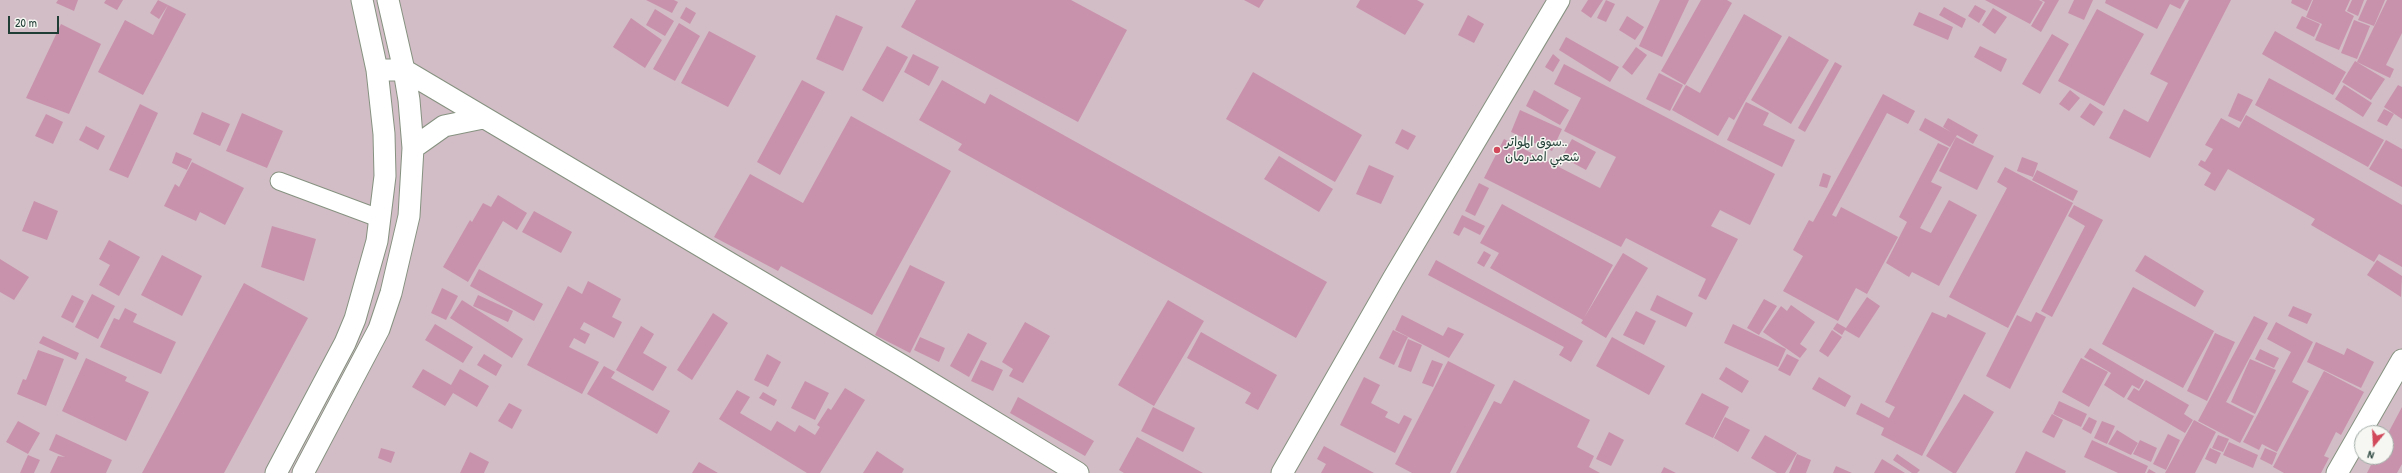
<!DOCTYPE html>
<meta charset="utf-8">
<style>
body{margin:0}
#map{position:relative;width:2402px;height:473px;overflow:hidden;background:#ede6cb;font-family:"Patrick Hand",sans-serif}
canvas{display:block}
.north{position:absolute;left:2354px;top:425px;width:40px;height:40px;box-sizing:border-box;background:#f6f6f2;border:1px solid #a0aca6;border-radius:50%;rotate:198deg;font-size:11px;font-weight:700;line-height:16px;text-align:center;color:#1f3d34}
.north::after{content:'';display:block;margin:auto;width:14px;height:18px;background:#d1495b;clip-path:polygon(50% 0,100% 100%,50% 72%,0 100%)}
.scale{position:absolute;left:8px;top:16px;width:51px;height:18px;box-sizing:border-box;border:2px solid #1f3d34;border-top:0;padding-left:5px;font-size:12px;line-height:14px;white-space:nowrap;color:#1f3d34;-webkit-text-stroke:3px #f6f6f2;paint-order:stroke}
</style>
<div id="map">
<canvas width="2402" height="473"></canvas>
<div class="north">N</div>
<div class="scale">20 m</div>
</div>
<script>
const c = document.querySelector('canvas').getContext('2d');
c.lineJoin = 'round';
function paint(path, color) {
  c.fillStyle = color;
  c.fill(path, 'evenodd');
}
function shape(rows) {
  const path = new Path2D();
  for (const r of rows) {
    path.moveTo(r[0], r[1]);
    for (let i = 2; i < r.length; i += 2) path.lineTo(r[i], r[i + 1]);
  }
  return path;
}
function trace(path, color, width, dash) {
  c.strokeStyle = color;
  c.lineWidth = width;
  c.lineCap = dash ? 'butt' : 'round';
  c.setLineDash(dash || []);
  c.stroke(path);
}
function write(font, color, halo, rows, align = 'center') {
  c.font = font + ' "Patrick Hand","Playpen Sans Arabic",sans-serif';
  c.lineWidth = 3;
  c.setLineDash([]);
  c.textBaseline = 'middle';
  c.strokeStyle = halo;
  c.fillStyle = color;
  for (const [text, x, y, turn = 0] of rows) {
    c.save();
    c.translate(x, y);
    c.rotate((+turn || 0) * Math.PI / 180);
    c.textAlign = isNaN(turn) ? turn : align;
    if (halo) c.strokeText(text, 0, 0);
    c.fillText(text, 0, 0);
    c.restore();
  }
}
const industrial = shape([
 [0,0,2402,0,2402,473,0,473],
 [2362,433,2386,433,2386,457,2362,457]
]);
const building = shape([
 [58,0,78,0,74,11,56,3],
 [106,0,123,0,117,10,104,3],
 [158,0,168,5,159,19,150,13],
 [646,0,674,0,678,2,672,13],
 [916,0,1071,0,1127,30,1078,122,901,27],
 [1244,0,1264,0,1259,8],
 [1360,0,1417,0,1424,4,1405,35,1356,7],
 [1588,0,1603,0,1591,18,1581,11],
 [1606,0,1615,4,1606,22,1597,18],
 [1660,0,1689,0,1662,57,1639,46],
 [1701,0,1727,0,1732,3,1685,85,1661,71],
 [1985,0,2039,0,2043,2,2030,24],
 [2041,0,2059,0,2041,32,2031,26,2045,2],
 [2074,0,2093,0,2084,20,2068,13],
 [2106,0,2185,0,2180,9,2170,4,2157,29,2105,3],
 [2189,0,2231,0,2150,158,2109,138,2124,109,2148,122,2168,83,2150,74],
 [2292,0,2312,0,2307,11,2291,3],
 [2313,0,2350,0,2345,11,2354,16,2339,50,2315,40,2322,24,2306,17],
 [2352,0,2364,0,2358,16,2347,11],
 [2367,0,2385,0,2374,26,2358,20],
 [2387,0,2402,0,2402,33,2386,65,2394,69,2390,78,2357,62],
 [168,5,186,14,143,95,98,72,125,20,153,35],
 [1975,5,1986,11,1979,23,1968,16],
 [686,7,696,13,690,24,680,18],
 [1944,7,1966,19,1962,28,1939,15],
 [1993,8,2007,17,1995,34,1982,25],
 [655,9,674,21,665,36,646,25],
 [2097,9,2144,34,2104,106,2058,81],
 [1919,12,1953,27,1948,40,1913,25],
 [1744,14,1782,36,1734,120,1729,117,1718,136,1672,110,1686,85,1700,93],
 [836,15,863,27,843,71,816,59],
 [1468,15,1484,24,1474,43,1458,35],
 [1627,16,1644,27,1635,40,1619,30],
 [2302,16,2320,24,2314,37,2296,28],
 [631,18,662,40,645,68,613,47],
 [2354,20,2370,26,2357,59,2341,53],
 [679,23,700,36,675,81,653,69],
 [61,24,101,44,69,114,26,98],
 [709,31,756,56,728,107,681,83],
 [2275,31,2346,72,2333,95,2262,54],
 [2052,34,2069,44,2040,94,2022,84],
 [1789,36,1829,60,1791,124,1751,100],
 [1566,37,1619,67,1610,82,1559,50],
 [887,46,908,57,883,102,862,90],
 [1980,46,2007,59,2001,72,1974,57],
 [1636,47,1647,55,1632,75,1622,67],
 [913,54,939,67,929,86,904,72],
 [1553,54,1560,60,1553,72,1545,67],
 [2355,61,2385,79,2371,100,2342,82],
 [1835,62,1842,66,1805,132,1798,128],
 [1564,64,1775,174,1750,225,1720,210,1711,226,1738,239,1706,300,1698,296,1706,279,1626,238,1621,247,1484,178,1504,139,1600,188,1616,157,1564,131,1581,98,1554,84],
 [1253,72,1362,135,1335,182,1226,119],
 [1659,73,1683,85,1670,111,1646,99],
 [2269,78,2384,140,2368,167,2255,105],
 [802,80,825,92,780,175,757,162],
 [942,80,985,104,990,94,1327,282,1296,338,958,150,962,144,919,120],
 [2344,85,2372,103,2363,117,2335,99],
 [2398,85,2402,87,2402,119,2384,107],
 [1534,90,1569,110,1560,125,1526,106],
 [2070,90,2080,98,2069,111,2059,104],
 [2238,93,2253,100,2241,122,2228,116],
 [1883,94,1915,111,1908,124,1887,113,1832,215,1836,217,1841,207,1898,237,1867,294,1856,288,1838,321,1783,291,1803,256,1793,250,1809,220,1813,222],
 [1746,102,1769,113,1763,125,1795,140,1782,167,1727,140],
 [2090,103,2103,112,2094,126,2080,117],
 [140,104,158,113,128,178,109,170],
 [2384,109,2394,114,2387,126,2377,121],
 [1520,110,1562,129,1552,151,1511,132],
 [202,112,230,124,220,146,193,134],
 [242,113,283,131,267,168,226,151],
 [46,114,63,122,53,144,35,136],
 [2246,115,2402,205,2402,267,2379,254,2374,262,2311,225,2315,219,2228,169,2215,191,2204,185,2211,173,2198,165,2201,160,2205,162,2213,149,2205,145,2221,118,2239,128],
 [851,116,951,171,872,315,781,266,778,271,714,237,750,174,803,203],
 [1925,118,1951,132,1943,127,1948,118,1978,135,1973,144,1957,135,1950,147,1919,130],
 [86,126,105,136,98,150,79,140],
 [1402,129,1416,136,1408,150,1395,143],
 [1956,137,1994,156,1977,190,1939,171],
 [1572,139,1596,152,1586,170,1562,157],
 [2386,140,2402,149,2402,187,2369,169],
 [1938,143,1949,148,1931,182,1942,187,1920,228,1931,233,1949,200,1977,215,1939,286,1912,272,1909,277,1886,263,1907,222,1899,217],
 [176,152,192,159,187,170,172,163],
 [1279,156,1333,189,1319,212,1264,179],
 [2022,157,2038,163,2033,177,2017,171],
 [192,162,244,188,225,225,200,212,196,221,164,206,175,184,179,187],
 [1369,165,1394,176,1381,204,1356,194],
 [2005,167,2073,203,2008,328,1949,297,2007,188,1997,182],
 [2037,170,2078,191,2073,201,2032,180],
 [1823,173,1831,176,1827,188,1819,186],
 [1479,183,1489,188,1475,216,1465,211],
 [498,195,527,213,517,230,503,221,468,282,443,267,470,220,472,222,483,203,491,207],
 [34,201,58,211,47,240,22,231],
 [1502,204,1613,265,1584,318,1623,253,1648,268,1606,338,1581,323,1583,320,1490,268,1499,253,1480,243],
 [2074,205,2103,220,2052,317,2041,311,2085,226,2068,216],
 [534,211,572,232,561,253,522,232],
 [1462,215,1485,226,1480,235,1464,227,1459,236,1453,233],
 [272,226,316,239,304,281,261,267],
 [109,240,140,257,119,296,99,285,110,265,99,259],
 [1484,251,1491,255,1484,267,1477,263],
 [162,255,202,276,182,316,141,295],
 [2145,255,2204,291,2195,307,2135,271],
 [0,259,29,277,14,300,0,292],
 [1436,260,1583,341,1571,362,1559,355,1564,347,1428,275],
 [2377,260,2402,276,2401,297,2367,275],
 [910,265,945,282,910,353,875,335],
 [479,269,543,304,534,321,470,286],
 [588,281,621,299,612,317,622,322,614,338,584,322,580,329,590,334,585,344,574,338,569,347,599,362,582,394,527,365,568,286,582,294],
 [244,283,308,318,224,473,142,473],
 [2133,287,2214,331,2183,388,2102,344],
 [442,288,458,296,446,320,431,313],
 [92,294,115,306,98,339,75,327],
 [72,295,84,301,73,323,61,317],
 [478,295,513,311,508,322,473,306],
 [1657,295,1693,313,1686,327,1650,310],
 [1867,297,1880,306,1859,338,1845,330,1842,335,1833,329,1837,323,1846,328],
 [1764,299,1777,306,1759,335,1747,328],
 [462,300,523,339,512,358,450,318],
 [1168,300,1204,321,1154,406,1118,385],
 [1791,305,1815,322,1800,344,1807,349,1800,358,1763,332,1781,306,1787,311],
 [2293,306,2312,314,2307,324,2288,316],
 [125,308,137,314,133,322,176,342,161,374,100,347,114,318,119,320],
 [1636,311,1656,321,1644,345,1623,335],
 [1932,312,1946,318,1948,314,1986,333,1922,456,1881,435,1884,428,1856,414,1861,403,1889,418,1895,407,1885,402],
 [2036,312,2046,317,2010,389,1986,376,2017,315,2031,322],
 [713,313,728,323,692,380,677,370],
 [1402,315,1443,336,1448,327,1464,334,1449,358,1395,330],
 [2254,316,2268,323,2226,402,2254,416,2240,443,2198,421],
 [1025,322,1050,336,1023,383,1009,376,1013,369,1002,362],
 [2276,322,2313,342,2292,382,2309,391,2277,452,2262,444,2259,450,2243,442,2291,352,2267,339],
 [435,324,473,347,463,363,425,340],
 [1733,324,1786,349,1778,367,1724,343],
 [641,326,654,334,643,353,667,367,653,391,616,370],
 [1393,330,1408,337,1394,365,1379,358],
 [1832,330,1842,337,1828,357,1819,351],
 [1201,332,1277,375,1258,410,1245,403,1251,393,1187,358],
 [968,333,987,343,969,377,950,366],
 [2215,333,2235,342,2207,401,2187,391],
 [43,336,79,353,76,360,39,343],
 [920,337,945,348,939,362,914,350],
 [1612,337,1665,366,1649,395,1596,366],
 [1408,339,1422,345,1411,372,1398,367],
 [2316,342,2344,355,2347,348,2374,362,2361,388,2307,362],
 [2090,348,2144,380,2139,389,2132,385,2124,398,2104,385,2111,373,2084,357],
 [2260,349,2279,358,2274,368,2255,359],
 [38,350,64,359,46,406,17,394,23,379,26,380],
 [484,354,502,365,496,376,477,365],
 [767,354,781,362,768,387,754,380],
 [1787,354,1799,360,1790,376,1778,370],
 [86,358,127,377,125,381,149,392,126,441,62,411],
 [2081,358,2108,372,2089,407,2062,392],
 [2250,359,2276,370,2255,414,2231,402],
 [981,360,1003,370,993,391,971,381],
 [1432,360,1443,364,1433,387,1422,383],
 [1448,361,1495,385,1450,473,1412,473,1395,464],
 [604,366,615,372,611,378,670,411,657,434,587,394],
 [1726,367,1749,381,1742,393,1719,379],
 [423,369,451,385,460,369,489,386,477,407,453,393,445,406,412,387],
 [2324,371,2364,392,2341,435,2336,432,2324,456,2329,458,2321,473,2284,473,2273,467],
 [1364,377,1380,385,1371,403,1388,412,1385,417,1399,424,1404,415,1412,419,1395,453,1340,425],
 [1819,377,1851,396,1845,407,1812,389],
 [1514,380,1590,420,1577,447,1594,456,1589,467,1600,473,1456,473,1494,401,1501,404],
 [2146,380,2189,405,2184,414,2193,420,2185,433,2127,399,2134,388,2139,391],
 [805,381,829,393,815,420,791,408],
 [845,388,865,400,820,473,807,473,719,419,737,390,750,397,740,413,771,431,777,421,795,432,799,425,815,435,820,427,817,425,828,408,831,410],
 [763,392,777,400,774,406,759,398],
 [1702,393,1729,407,1713,438,1685,424],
 [1964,394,1994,412,1956,473,1953,473,1926,456],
 [1018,397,1094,441,1085,456,1010,413],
 [2059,401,2087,414,2081,427,2053,414],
 [509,403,522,410,512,429,498,421],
 [1153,407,1195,428,1183,452,1141,431],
 [2402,407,2402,464,2397,473,2367,473,2375,457,2386,457,2386,437],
 [2052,414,2063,420,2054,438,2042,432],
 [1725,417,1750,430,1738,452,1714,438],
 [2089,417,2097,421,2091,434,2082,429],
 [2194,420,2216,432,2195,473,2165,473],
 [18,421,40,433,28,454,6,442],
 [2102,421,2115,426,2107,444,2094,438],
 [2117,430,2138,443,2131,455,2108,444],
 [1609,432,1624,440,1611,466,1596,459],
 [56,434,112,460,106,473,50,473,58,456,65,457,49,450],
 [2168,434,2180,440,2166,470,2153,464],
 [1765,435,1797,453,1785,473,1777,473,1751,458],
 [2218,435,2229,439,2223,452,2212,448],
 [1137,437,1203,473,1124,473,1119,470],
 [2092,440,2148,466,2145,473,2118,473,2084,457],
 [2140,440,2157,448,2151,462,2133,454],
 [2229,442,2258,455,2253,468,2223,455],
 [1324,446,1374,473,1321,473,1326,464,1317,459],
 [381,448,395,452,391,463,378,458],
 [2210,448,2221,453,2216,464,2205,459],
 [2265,448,2277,453,2272,465,2260,459],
 [877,451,904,469,902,473,863,473],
 [2026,451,2066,471,2065,473,2015,473],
 [470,452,489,462,484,473,460,473],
 [1797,454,1811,460,1806,473,1789,473],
 [1897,454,1920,470,1917,473,1912,473,1893,460],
 [28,455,40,460,34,473,20,473],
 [1882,459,1905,473,1874,473],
 [699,462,718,473,692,473],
 [1836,466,1852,473,1833,473],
 [1664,467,1676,473,1661,473],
 [2149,469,2156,473,2147,473]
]);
const minor = shape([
 [279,181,381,219]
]);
const tertiary = shape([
 [377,70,404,70,903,366,1078,473],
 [413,148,444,126,483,118],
 [276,473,345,343,355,319,377,241,385,176,384,134,377,70,362,0],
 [303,473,379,329,391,293,409,216,413,148,409,100,404,70,388,0],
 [1282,473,1393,279,1559,0],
 [2337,473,2402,360]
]);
const markers = [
 [1497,150,4,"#d1495b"]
];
const poiNames = [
 ["سوق المواتر..",1505,143],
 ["شعبي امدرمان",1505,158]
];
paint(industrial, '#d2bdc6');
paint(building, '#c992ac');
trace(minor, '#869280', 19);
trace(tertiary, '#869280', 23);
trace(minor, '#fff', 17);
trace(tertiary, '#fff', 21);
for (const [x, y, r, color] of markers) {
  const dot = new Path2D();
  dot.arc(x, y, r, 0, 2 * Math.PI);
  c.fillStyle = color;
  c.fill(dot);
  trace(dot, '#f6f6f2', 1.5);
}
write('13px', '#1f3d34', '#f6f6f2', poiNames, 'left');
</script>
